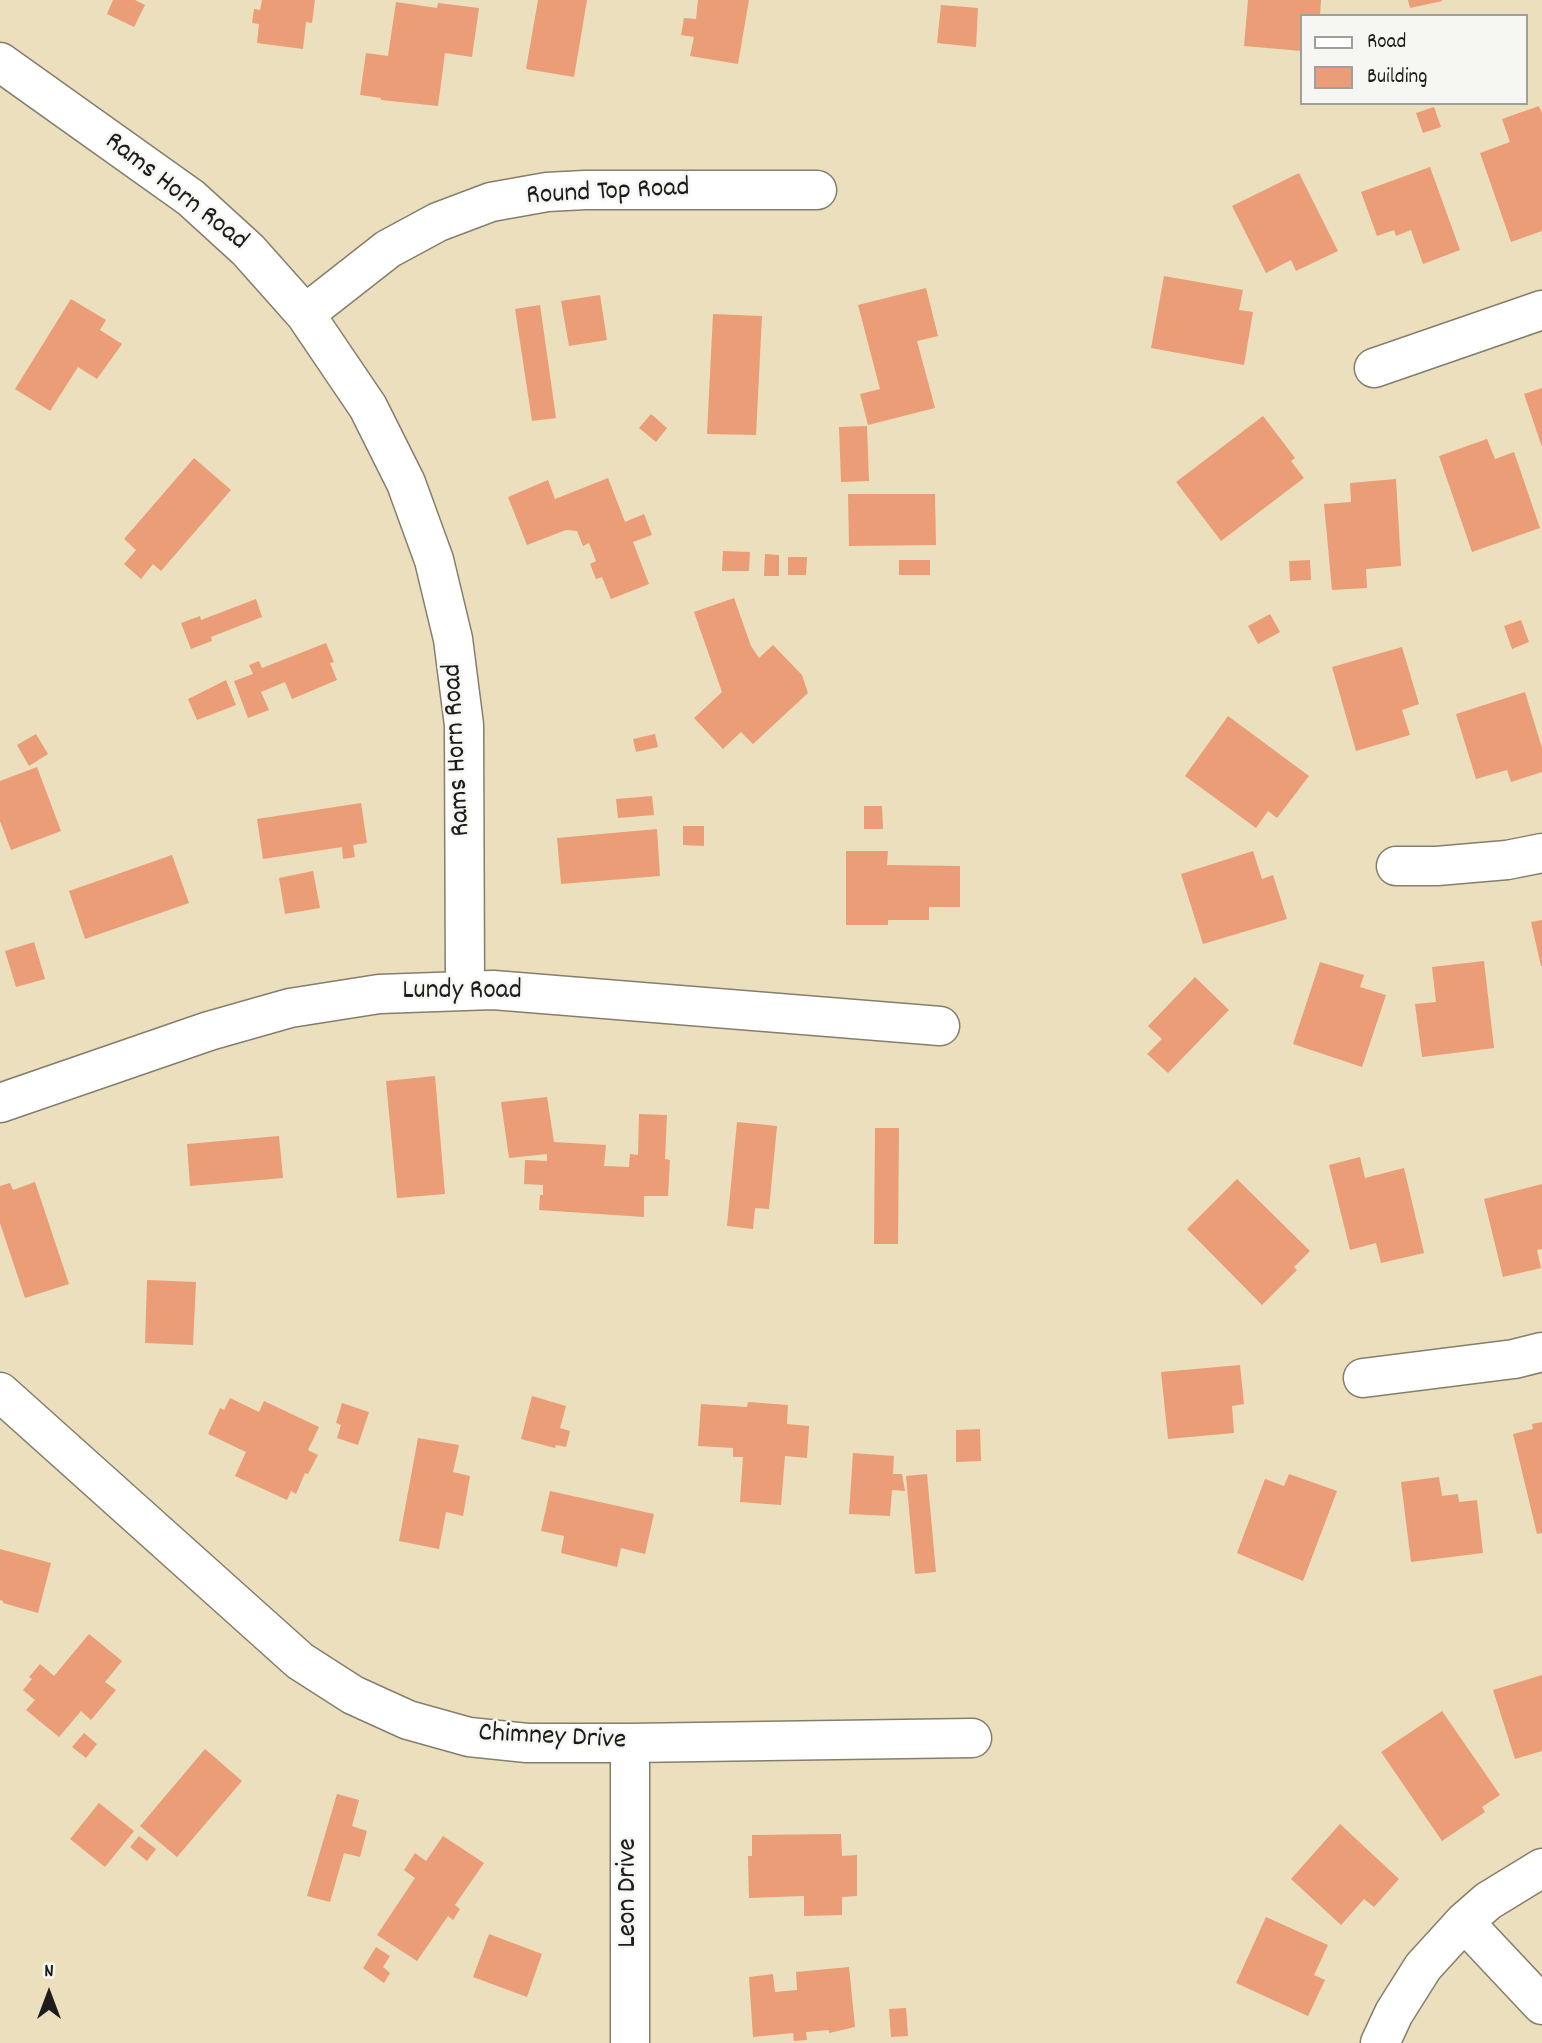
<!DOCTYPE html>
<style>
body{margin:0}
#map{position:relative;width:1542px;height:2043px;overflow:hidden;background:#ecdfbd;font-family:Dekko,sans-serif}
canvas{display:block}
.legend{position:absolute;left:1300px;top:14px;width:228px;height:91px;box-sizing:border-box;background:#f6f6f2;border:2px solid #9f9f9c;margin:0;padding:9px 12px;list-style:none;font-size:21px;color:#1c1c1c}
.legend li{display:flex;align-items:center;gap:14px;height:35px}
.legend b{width:35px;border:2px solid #9f9f9c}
.north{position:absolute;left:14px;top:1959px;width:70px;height:70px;-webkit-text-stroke:5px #f6f6f2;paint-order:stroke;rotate:0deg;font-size:19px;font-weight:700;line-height:28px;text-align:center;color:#1c1c1c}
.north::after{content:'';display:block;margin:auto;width:24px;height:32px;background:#1c1c1c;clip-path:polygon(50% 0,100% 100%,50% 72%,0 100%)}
</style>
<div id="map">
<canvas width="1542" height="2043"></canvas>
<ul class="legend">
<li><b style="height:9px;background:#fff"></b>Road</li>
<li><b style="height:19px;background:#ea9d77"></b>Building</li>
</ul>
<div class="north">N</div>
</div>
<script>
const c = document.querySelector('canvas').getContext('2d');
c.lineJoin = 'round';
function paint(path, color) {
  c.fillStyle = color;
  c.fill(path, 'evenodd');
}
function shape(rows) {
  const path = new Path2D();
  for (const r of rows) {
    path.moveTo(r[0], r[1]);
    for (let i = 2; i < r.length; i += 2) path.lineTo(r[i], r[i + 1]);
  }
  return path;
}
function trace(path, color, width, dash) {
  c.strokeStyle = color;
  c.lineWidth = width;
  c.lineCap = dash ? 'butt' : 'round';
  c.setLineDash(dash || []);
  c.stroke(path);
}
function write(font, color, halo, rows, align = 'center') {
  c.font = font + ' Dekko,sans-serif';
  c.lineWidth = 5;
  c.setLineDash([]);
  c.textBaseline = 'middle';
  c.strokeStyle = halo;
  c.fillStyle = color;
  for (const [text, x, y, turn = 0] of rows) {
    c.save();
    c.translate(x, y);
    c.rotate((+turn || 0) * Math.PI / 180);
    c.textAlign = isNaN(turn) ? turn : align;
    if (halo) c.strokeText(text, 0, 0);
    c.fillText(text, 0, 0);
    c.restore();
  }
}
const building = shape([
 [113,0,135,0,145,5,134,27,107,14],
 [262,0,315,0,312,23,306,22,303,49,257,43,259,24,252,23,254,9,260,10],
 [538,0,587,0,574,77,526,69],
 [698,0,749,0,738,64,690,56,694,37,681,35,684,18,696,19],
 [1248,0,1321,0,1320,16,1302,16,1302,51,1244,46],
 [1408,0,1442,0,1442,1,1410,8],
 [396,2,437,8,438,3,479,8,472,57,445,53,438,106,381,100,381,98,360,95,366,53,388,56],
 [941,5,978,8,976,47,937,43],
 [1539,106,1542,113,1542,231,1511,242,1480,153,1510,142,1502,119],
 [1434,107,1441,127,1423,133,1416,113],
 [1430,167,1460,250,1423,264,1411,230,1396,236,1394,230,1377,236,1361,192],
 [1299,173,1338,251,1296,271,1291,260,1266,273,1232,206],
 [1164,276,1243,290,1239,310,1253,312,1244,365,1151,348],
 [926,288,938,336,917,341,935,408,868,425,860,394,880,389,858,305],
 [600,295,607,340,569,346,561,301],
 [71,299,106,320,100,330,122,344,97,379,78,367,50,411,15,389],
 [540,305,556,418,532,421,515,309],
 [713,314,762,316,756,435,707,434],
 [1542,388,1542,447,1524,394],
 [651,414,667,428,656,442,639,428],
 [1263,416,1295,458,1291,461,1304,478,1221,541,1176,482],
 [867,426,869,481,841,482,839,427],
 [1487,439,1495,459,1514,452,1540,528,1472,552,1439,456],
 [194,458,231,490,161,571,153,564,141,579,124,564,136,550,124,539],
 [608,478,625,522,644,514,652,535,633,542,649,584,611,599,602,577,596,579,590,564,596,561,589,543,583,546,577,531,566,530,527,545,508,497,548,480,555,499],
 [1396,479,1401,566,1366,569,1367,588,1332,590,1324,504,1351,502,1350,483],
 [848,494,935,494,936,545,849,546],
 [723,551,750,552,749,571,722,571],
 [765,554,779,555,779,576,764,576],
 [788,557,807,557,806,575,788,575],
 [899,560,930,560,930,575,899,575],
 [1310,560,1311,580,1290,581,1289,561],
 [734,598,751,646,759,658,773,645,802,675,808,693,753,744,741,732,723,749,694,718,722,692,694,612],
 [256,599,262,617,211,637,212,641,191,649,181,623,200,616,201,620],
 [1270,614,1280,632,1258,644,1248,626],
 [1521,620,1529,642,1512,649,1504,626],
 [326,643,334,662,330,663,337,680,292,699,285,682,261,692,269,710,248,718,234,681,253,674,249,665,259,661,262,668],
 [1402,647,1419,704,1402,710,1410,735,1356,751,1332,667],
 [226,680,236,705,197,720,188,699],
 [1525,692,1542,748,1542,772,1511,782,1507,770,1476,779,1456,714],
 [1228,716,1309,776,1277,818,1268,811,1256,828,1185,776],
 [36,734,48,754,29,766,17,745],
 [655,734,658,747,636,752,633,739],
 [37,767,61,831,11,850,0,821,0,781],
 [652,796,654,815,618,818,616,799],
 [361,803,367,843,353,845,355,857,343,859,342,847,263,859,257,819],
 [864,806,882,806,883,829,864,829],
 [683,826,704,826,704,846,683,845],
 [657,829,660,876,561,884,557,838],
 [846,851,888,851,887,865,960,866,960,907,929,907,929,920,888,920,888,925,846,925],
 [1253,851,1262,879,1273,875,1287,919,1203,944,1181,874],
 [172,855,189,903,85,939,69,891],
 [313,871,320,908,285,914,279,878],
 [1542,920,1542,966,1541,966,1531,922],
 [34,942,45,979,16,987,5,951],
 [1484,961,1494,1048,1422,1057,1415,1004,1436,1002,1432,967],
 [1320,962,1364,975,1360,987,1386,995,1362,1067,1293,1044],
 [1195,977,1229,1010,1168,1073,1147,1054,1162,1039,1148,1026],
 [435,1076,445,1194,397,1198,386,1081],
 [547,1097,554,1142,606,1145,604,1166,629,1167,630,1154,638,1155,639,1114,667,1115,665,1159,670,1160,668,1196,644,1196,644,1217,539,1210,540,1195,543,1195,543,1185,524,1184,525,1160,547,1161,547,1154,509,1158,501,1102],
 [737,1122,777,1126,769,1209,755,1208,753,1229,727,1226],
 [875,1128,899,1128,898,1244,874,1244],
 [279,1136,283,1178,190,1186,187,1144],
 [1360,1157,1365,1178,1404,1168,1424,1253,1381,1263,1376,1243,1350,1250,1329,1165],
 [1237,1179,1310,1251,1294,1267,1297,1270,1262,1305,1187,1229],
 [35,1182,69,1284,25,1298,0,1223,0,1186,10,1183,13,1190],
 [1542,1184,1542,1249,1537,1250,1541,1268,1503,1277,1484,1199],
 [147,1280,196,1282,193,1345,145,1343],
 [1240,1365,1244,1404,1232,1406,1234,1433,1168,1439,1161,1372],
 [532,1396,566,1406,560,1428,570,1431,566,1447,556,1445,555,1448,521,1439],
 [230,1398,259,1412,264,1401,319,1427,308,1450,318,1455,308,1474,305,1473,296,1494,291,1491,287,1500,235,1476,246,1452,208,1434,220,1408,224,1410],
 [748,1402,788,1405,787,1424,809,1426,807,1458,785,1456,781,1505,740,1502,743,1457,733,1457,733,1448,698,1446,701,1404,747,1407],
 [342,1403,369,1412,358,1445,337,1438,341,1425,336,1423],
 [1542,1422,1542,1533,1537,1534,1513,1434,1533,1429,1532,1424],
 [980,1429,981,1461,956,1462,956,1430],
 [418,1438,459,1445,453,1472,470,1476,463,1516,446,1512,439,1549,399,1541],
 [853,1453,894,1456,893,1474,902,1474,905,1491,892,1490,890,1516,849,1514],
 [927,1474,936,1572,915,1574,906,1476],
 [1289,1474,1337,1491,1303,1581,1237,1553,1265,1479,1284,1486],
 [1439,1477,1442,1496,1458,1494,1459,1502,1477,1500,1483,1553,1411,1562,1401,1482],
 [550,1491,654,1514,645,1554,621,1548,617,1567,561,1553,564,1536,541,1531],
 [0,1549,51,1563,38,1613,3,1603,3,1601,0,1600],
 [89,1634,122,1661,105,1682,116,1690,91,1720,81,1711,59,1737,26,1710,35,1700,23,1690,32,1679,29,1677,40,1664,54,1676],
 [1542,1675,1542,1751,1515,1759,1493,1690],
 [1442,1711,1500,1795,1482,1807,1485,1812,1442,1841,1381,1752],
 [84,1733,97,1744,86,1758,72,1747],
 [205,1749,242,1781,177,1857,140,1826],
 [337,1794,359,1800,352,1826,367,1831,360,1857,344,1853,330,1902,307,1896],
 [99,1803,134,1831,105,1867,70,1839],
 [1340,1824,1399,1879,1374,1907,1364,1899,1341,1925,1291,1879],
 [841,1834,842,1856,857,1855,857,1896,842,1897,842,1915,804,1916,804,1896,749,1898,748,1856,752,1856,752,1835],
 [139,1836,156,1849,147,1861,130,1847],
 [443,1836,484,1863,455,1905,460,1909,453,1920,448,1916,417,1961,377,1935,415,1878,404,1870,415,1853,426,1861],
 [1266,1917,1328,1945,1314,1975,1325,1980,1308,2016,1236,1983],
 [489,1934,542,1954,527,1997,473,1977],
 [376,1947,390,1956,383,1967,390,1973,384,1983,363,1968],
 [849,1967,855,2027,829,2033,829,2030,806,2032,807,2040,794,2041,793,2033,753,2037,749,1977,773,1974,775,1992,797,1990,796,1972],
 [906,2008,908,2036,891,2037,889,2009]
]);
const minor = shape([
 [0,62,191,198,248,250,305,314,368,407,406,483,434,560,453,639,464,725,465,989],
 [305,314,388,249,438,222,491,202,547,192,585,190,817,190],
 [1374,368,1542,310],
 [1396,866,1437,866,1507,860,1542,853],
 [0,1103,209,1031,290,1008,379,994,493,990,940,1026],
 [1363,1378,1514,1359,1542,1352],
 [0,1392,300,1661,353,1695,408,1720,469,1737,527,1743,630,1743,972,1738],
 [630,1743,630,2043],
 [1464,1922,1542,2005],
 [1380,2043,1394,2013,1423,1967,1464,1922,1488,1901,1542,1868]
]);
const streetNames = [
 ["Rams Horn Road",175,193,38],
 ["Round Top Road",608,194,-3],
 ["Rams Horn Road",459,750,-93],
 ["Lundy Road",462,993],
 ["Chimney Drive",552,1739,3],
 ["Leon Drive",630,1893,-90]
];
paint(building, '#ea9d77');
trace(minor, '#847e6c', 41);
trace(minor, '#fff', 38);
write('28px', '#1c1c1c', '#f6f6f2', streetNames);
</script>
